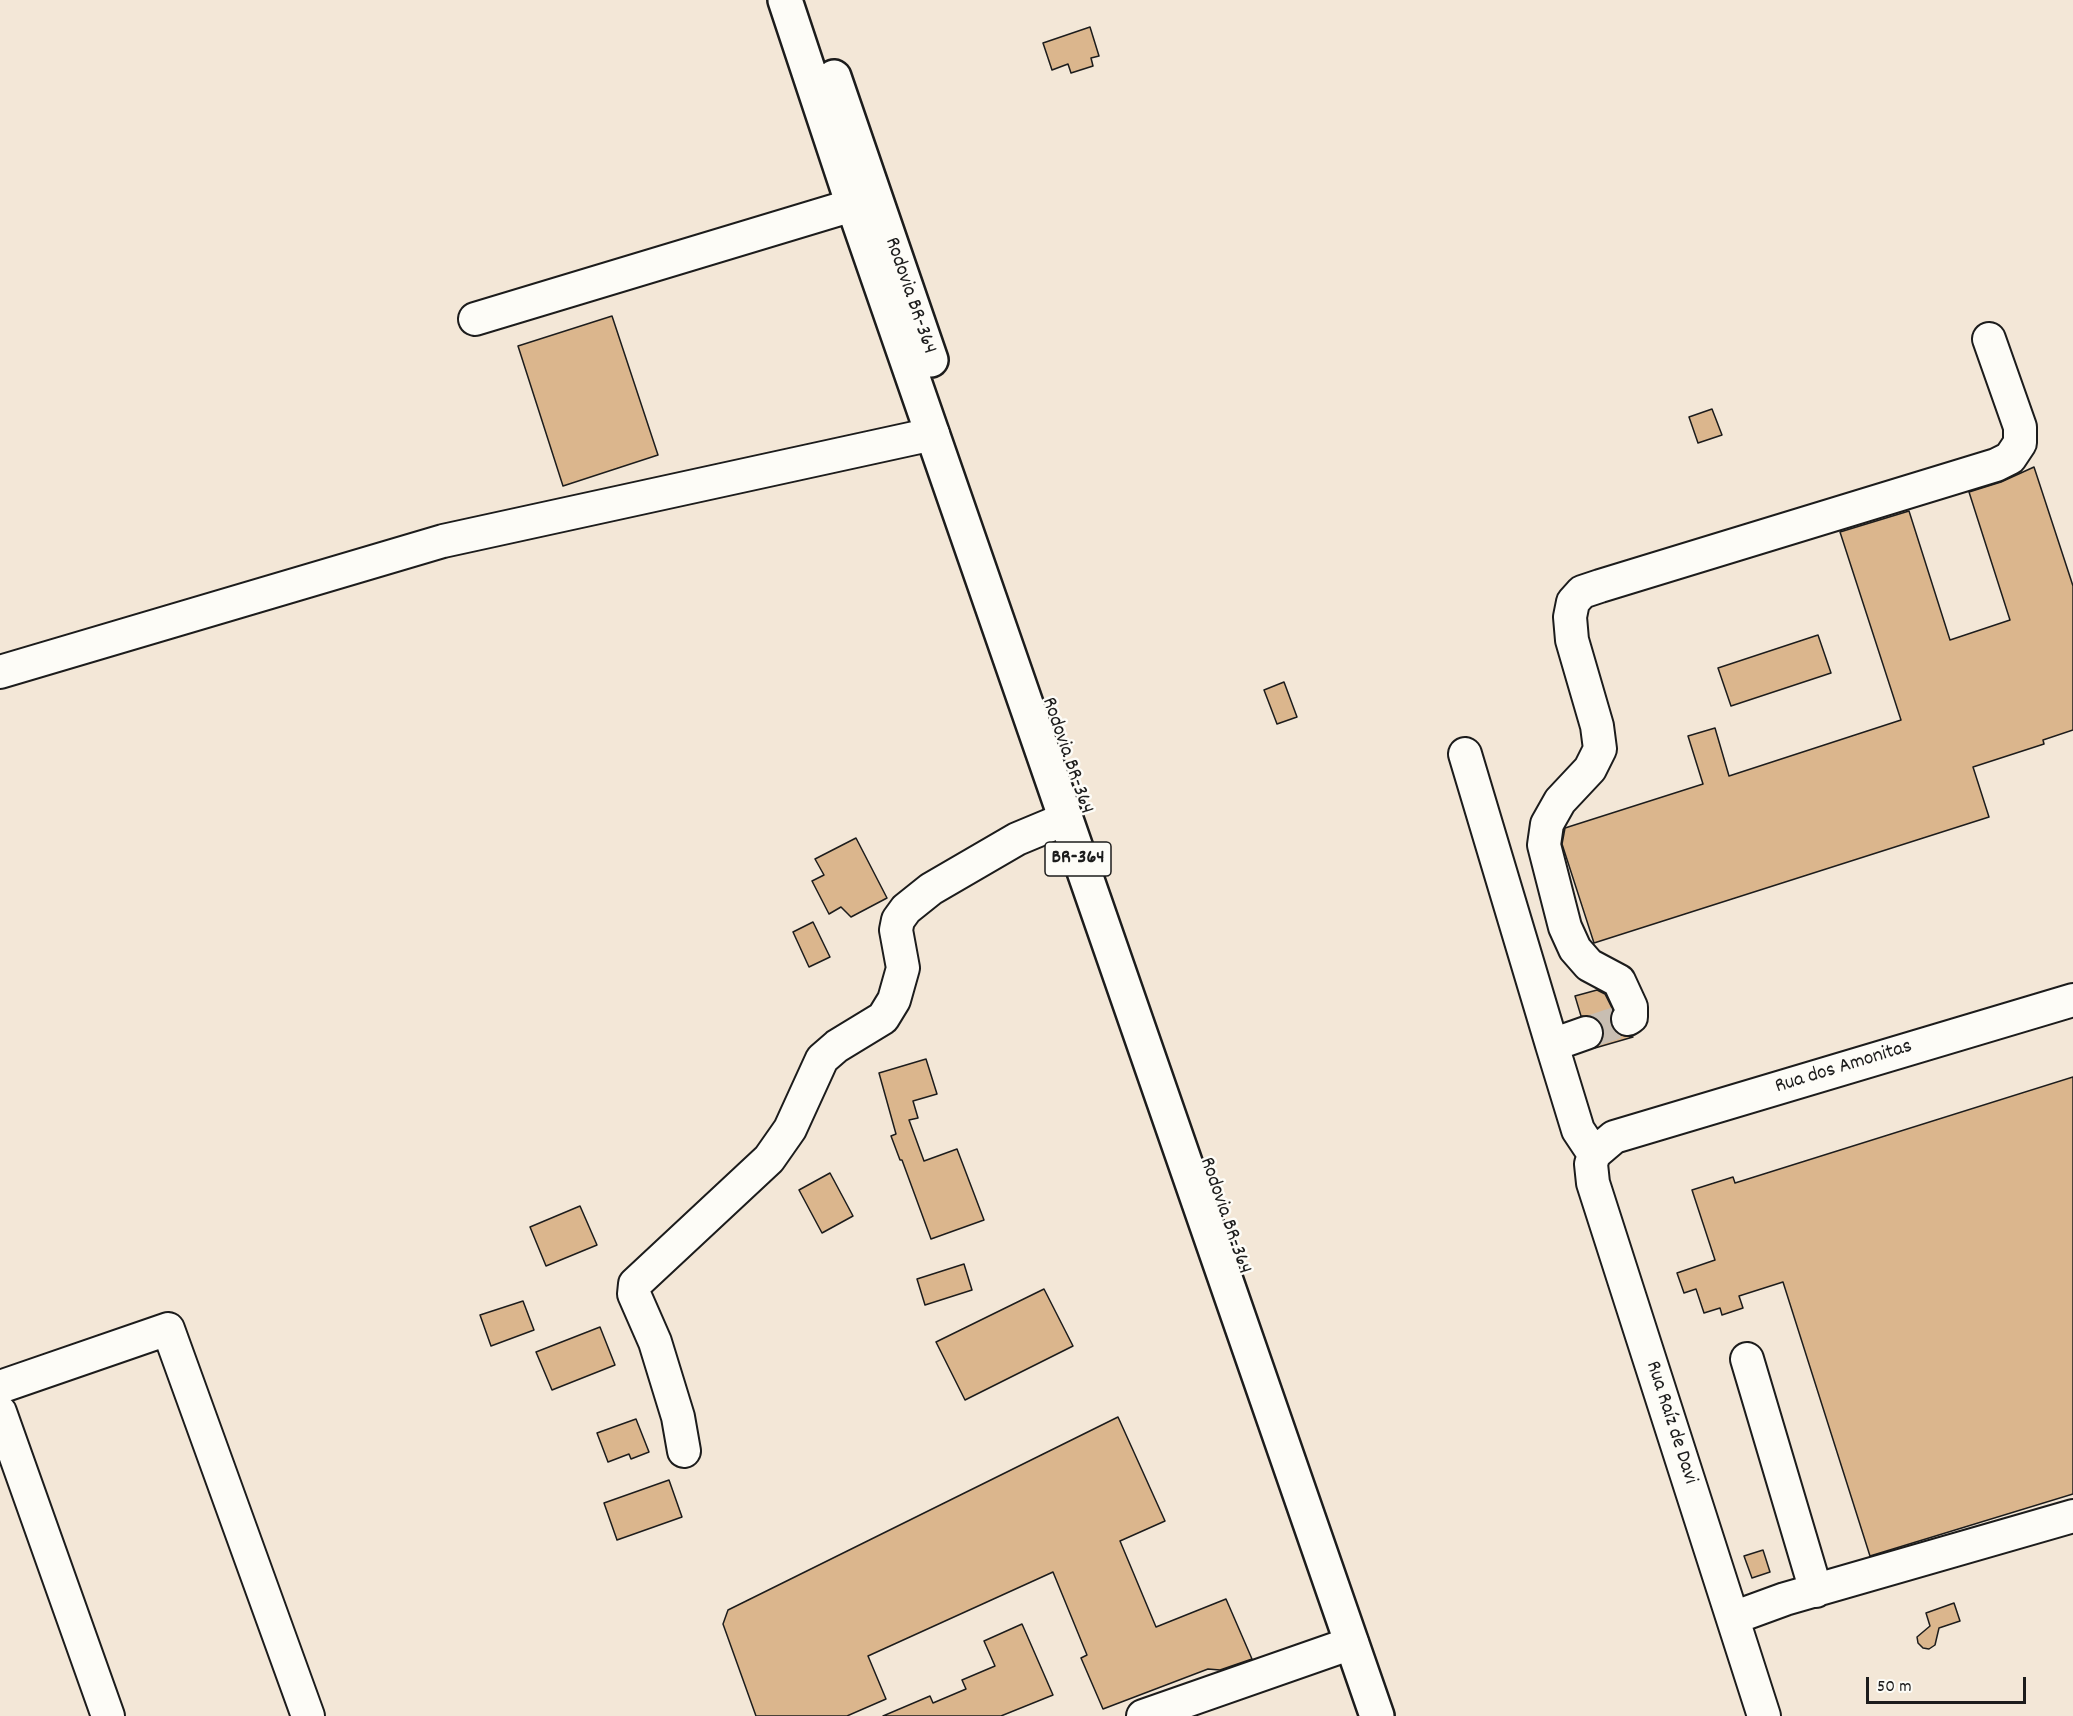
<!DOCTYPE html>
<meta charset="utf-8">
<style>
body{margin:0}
#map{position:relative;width:2073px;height:1716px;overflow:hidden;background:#f3e7d7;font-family:Dekko,sans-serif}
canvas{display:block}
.scale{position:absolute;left:1866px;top:1677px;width:160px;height:27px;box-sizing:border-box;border:3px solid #1c1c1c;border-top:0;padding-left:8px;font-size:18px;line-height:21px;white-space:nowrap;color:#1c1c1c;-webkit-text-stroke:4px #fdfcf7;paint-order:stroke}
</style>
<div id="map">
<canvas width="2073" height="1716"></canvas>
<div class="scale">50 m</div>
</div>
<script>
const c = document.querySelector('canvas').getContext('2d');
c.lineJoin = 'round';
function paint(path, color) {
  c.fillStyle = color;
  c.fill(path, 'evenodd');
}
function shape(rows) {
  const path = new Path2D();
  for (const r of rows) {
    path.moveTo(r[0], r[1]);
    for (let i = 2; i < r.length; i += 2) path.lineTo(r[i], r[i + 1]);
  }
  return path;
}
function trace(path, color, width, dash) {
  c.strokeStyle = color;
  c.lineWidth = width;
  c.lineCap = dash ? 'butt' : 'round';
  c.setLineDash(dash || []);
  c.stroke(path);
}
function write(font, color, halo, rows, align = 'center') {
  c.font = font + ' Dekko,sans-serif';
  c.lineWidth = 5;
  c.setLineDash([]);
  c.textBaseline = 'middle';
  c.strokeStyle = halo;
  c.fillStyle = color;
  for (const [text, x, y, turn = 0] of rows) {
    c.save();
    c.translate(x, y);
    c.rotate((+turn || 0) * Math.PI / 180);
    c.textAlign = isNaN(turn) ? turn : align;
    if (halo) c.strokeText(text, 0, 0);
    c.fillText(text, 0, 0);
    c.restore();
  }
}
const building = shape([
 [1090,27,1099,56,1091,58,1093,66,1071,73,1068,64,1052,70,1043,43,1090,27],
 [612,316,658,455,563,486,518,346,612,316],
 [1712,409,1722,435,1698,443,1689,417,1712,409],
 [2034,467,2073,586,2073,730,2043,740,2044,744,1973,767,1989,817,1594,943,1562,844,1565,828,1703,784,1688,736,1715,728,1729,776,1901,720,1840,532,1909,511,1950,640,2010,620,1969,492,2001,482,2034,467],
 [1818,635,1831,673,1731,706,1718,668,1818,635],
 [1284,682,1297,717,1277,724,1264,690,1284,682],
 [856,838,887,898,851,917,841,907,829,914,812,881,824,875,815,859,856,838],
 [813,922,830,957,809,967,793,932,813,922],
 [1597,990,1605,994,1613,1010,1610,1020,1613,1029,1621,1035,1633,1037,1595,1048,1604,1037,1603,1026,1597,1019,1581,1016,1575,996,1597,990],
 [926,1059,937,1094,913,1101,918,1118,909,1120,924,1161,957,1149,984,1220,931,1239,902,1160,900,1160,891,1136,896,1134,879,1073,926,1059],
 [2073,1077,2073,1494,1870,1556,1783,1282,1739,1296,1743,1308,1722,1315,1720,1308,1704,1313,1696,1289,1684,1293,1677,1273,1715,1260,1692,1190,1733,1177,1735,1183,2073,1077],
 [830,1173,853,1216,822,1233,799,1190,830,1173],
 [580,1206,597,1245,546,1266,530,1227,580,1206],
 [964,1264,972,1290,925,1305,917,1279,964,1264],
 [1044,1289,1073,1346,965,1400,936,1342,1044,1289],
 [523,1301,534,1330,491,1346,480,1315,523,1301],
 [600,1327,615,1365,552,1390,536,1352,600,1327],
 [1118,1417,1165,1521,1120,1541,1156,1627,1226,1599,1252,1659,1220,1670,1208,1669,1103,1709,1081,1658,1087,1655,1053,1572,868,1656,886,1699,847,1716,756,1716,723,1624,728,1610,1118,1417],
 [636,1419,649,1452,631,1459,629,1454,608,1462,597,1433,636,1419],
 [669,1480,682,1517,617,1540,604,1503,669,1480],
 [1763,1550,1770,1572,1752,1578,1744,1556,1763,1550],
 [1954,1603,1960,1621,1939,1628,1935,1645,1929,1649,1923,1648,1918,1643,1917,1637,1930,1626,1926,1613,1954,1603],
 [1022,1624,1053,1695,1001,1716,883,1716,930,1696,933,1703,966,1689,962,1680,995,1666,984,1641,1022,1624]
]);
const minorTunnel = shape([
 [1586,1033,1628,1019]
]);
const minor = shape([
 [475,319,853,205],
 [0,672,443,541,933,434],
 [1465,754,1552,1045],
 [1628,1019,1631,1017,1631,1007,1619,981,1589,965,1575,949,1565,927,1544,845,1547,824,1560,801,1590,769,1600,749,1597,726,1572,640,1570,617,1573,602,1582,592,1600,586,1996,465,2010,458,2020,443,2020,427,1989,339],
 [1586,1033,1552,1045,1578,1130,1594,1154],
 [1747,1359,1816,1591],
 [0,1387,168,1329,308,1716],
 [0,1412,108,1716],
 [684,1451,678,1417,655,1342,634,1294,635,1284,769,1159,790,1129,822,1059,837,1046,883,1018,894,1000,903,968,896,930,898,920,906,909,931,889,1017,839,1065,819],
 [1733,1618,1785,1599,2073,1516],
 [1143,1716,1352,1643],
 [1764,1716,1593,1183,1591,1164,1594,1154,1614,1137,2073,1000]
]);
const highway = shape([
 [785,0,853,205,1377,1716],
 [834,77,931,360]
]);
const shields = [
 [1078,859,66]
];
const shieldNames = [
 ["BR-364",1078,859]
];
const streetNames = [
 ["Rodovia BR-364",909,296,71],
 ["Rodovia BR-364",1066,756,71],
 ["Rua dos Amonitas",1844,1068,-17],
 ["Rodovia BR-364",1224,1216,71],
 ["Rua Raíz de Davi",1670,1423,72]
];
paint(building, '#dbb68d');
trace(building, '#1c1c1c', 1.5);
trace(minorTunnel, '#c8beb2', 32, [32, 16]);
trace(minor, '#1c1c1c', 36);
trace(highway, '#1c1c1c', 38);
trace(minor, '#fdfcf7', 32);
trace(highway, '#fdfcf7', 33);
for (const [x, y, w] of shields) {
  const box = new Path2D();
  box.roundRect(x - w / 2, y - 17, w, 34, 4.5);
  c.fillStyle = '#fdfcf7';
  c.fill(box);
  trace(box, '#1c1c1c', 1.5);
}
write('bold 20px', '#1c1c1c', null, shieldNames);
write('21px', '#1c1c1c', '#fdfcf7', streetNames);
</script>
